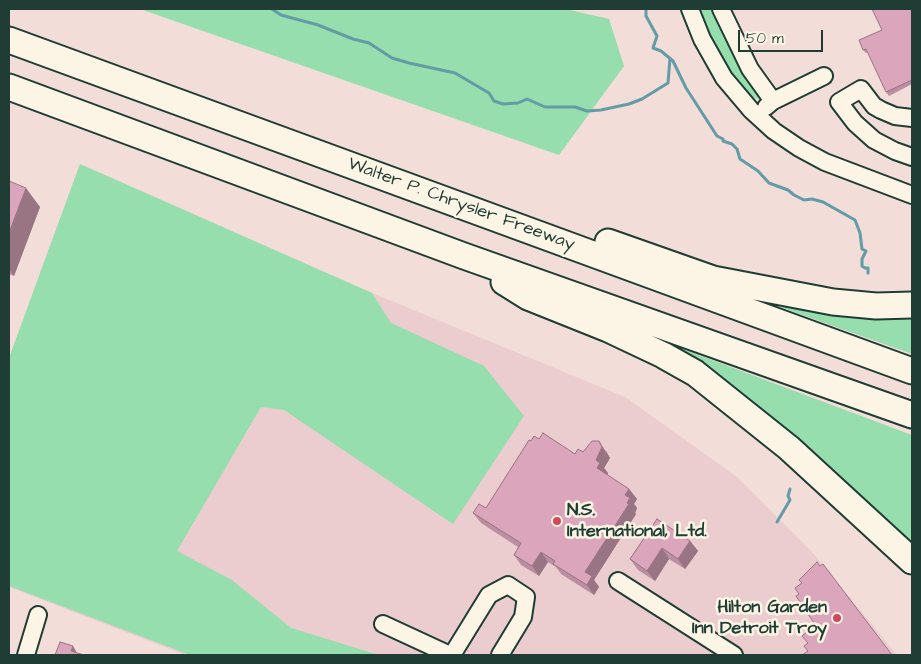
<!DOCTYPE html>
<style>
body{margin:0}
#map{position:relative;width:921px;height:664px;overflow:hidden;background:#f2ddd8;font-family:"Architects Daughter",sans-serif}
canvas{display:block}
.frame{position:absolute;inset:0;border:10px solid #1f3d34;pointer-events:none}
.scale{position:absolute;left:738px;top:30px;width:85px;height:22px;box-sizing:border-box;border:2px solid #1f3d34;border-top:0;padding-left:6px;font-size:15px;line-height:18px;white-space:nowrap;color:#1f3d34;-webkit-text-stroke:4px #fcf5e5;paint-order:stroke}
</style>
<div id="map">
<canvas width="921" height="664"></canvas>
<div class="frame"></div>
<div class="scale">50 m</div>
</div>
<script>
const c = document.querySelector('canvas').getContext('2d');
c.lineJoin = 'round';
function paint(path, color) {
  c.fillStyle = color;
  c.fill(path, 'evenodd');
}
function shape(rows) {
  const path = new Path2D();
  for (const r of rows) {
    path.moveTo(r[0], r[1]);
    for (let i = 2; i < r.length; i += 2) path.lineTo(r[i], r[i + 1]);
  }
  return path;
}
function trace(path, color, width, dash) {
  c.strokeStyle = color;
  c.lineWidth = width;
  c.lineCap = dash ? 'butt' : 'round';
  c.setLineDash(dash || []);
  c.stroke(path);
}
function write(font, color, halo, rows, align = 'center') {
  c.font = font + ' "Architects Daughter",sans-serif';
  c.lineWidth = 5;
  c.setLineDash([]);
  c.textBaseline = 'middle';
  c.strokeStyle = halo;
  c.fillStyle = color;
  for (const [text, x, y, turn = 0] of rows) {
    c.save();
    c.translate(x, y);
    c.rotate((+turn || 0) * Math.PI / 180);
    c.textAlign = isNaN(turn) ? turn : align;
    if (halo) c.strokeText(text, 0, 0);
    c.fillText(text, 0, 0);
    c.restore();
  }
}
const built = shape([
 [80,164,372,293,625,397,737,477,814,554,897,655,185,655,9,587,9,358]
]);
const green = shape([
 [140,9,566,9,609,19,624,66,559,155],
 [699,9,714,9,762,98,760,100,750,96,732,74,714,45],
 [80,164,372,293,391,323,484,366,524,416,453,524,284,410,261,407,177,551,232,580,291,628,379,655,190,655,9,586,9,358],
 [781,305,912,314,912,354,780,307],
 [680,348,912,435,912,550,758,406,727,382,678,351]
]);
const stream = shape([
 [272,9,281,15,318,25,353,39,369,43,392,58,409,63,455,73,489,93,494,101,503,104,518,103,527,99,545,107,575,107,587,111,601,110,629,104,642,99,668,83,670,58],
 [646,9,646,16,657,36,653,48,661,51,673,61,686,88,717,136,723,139,723,141,732,144,737,149,740,159,758,171,769,183,788,190,794,195,804,200,812,199,823,202,855,220,860,233,862,249,866,251,862,259,862,266,865,268,868,268,868,273],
 [777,522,790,500,788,496,790,489]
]);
const minor = shape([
 [690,9,702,39,724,78,751,110,774,131,799,148,825,162,912,195],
 [721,9,750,69,773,101],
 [766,107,773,101,824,76],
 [912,118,895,116,881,110,874,106,861,89,839,102,855,123,874,140,895,151,912,157],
 [618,581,734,655],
 [383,624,450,655],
 [26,655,38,615],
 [452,655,489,595,508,585,526,597,523,617,500,655]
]);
const highway = shape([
 [9,40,912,371],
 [9,87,464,256,912,415],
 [608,242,713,279,833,302,876,306,912,305],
 [504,282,528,297,608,329,663,355,695,373,789,448,912,561]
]);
const wall = shape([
 [912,9,912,84,889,96,886,92,868,52,866,53,863,50,882,30],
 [9,181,40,207,14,276,9,274],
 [539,439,575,454,583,452,606,451,610,458,604,468,608,473,607,475,629,489,637,499,634,504,637,508,635,513,636,514,594,580,599,587,594,595,561,574,556,567,548,562,539,576,521,565,514,555,518,547,481,523,473,513,486,508,531,441],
 [690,541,698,551,685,569,669,559,655,581,638,570,630,559]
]);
const shadedWall = shape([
 [26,188,40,207,14,276,9,269,9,233],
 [599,441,610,458,604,468,608,473,604,479,597,468,596,460],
 [629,489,637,499,634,504,637,508,635,513,636,514,594,580,599,587,594,595,587,585,585,572,627,503,625,495],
 [690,541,698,551,685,569,678,559],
 [662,548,669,559,655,581,647,571],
 [541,552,548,562,539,576,532,566],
 [73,646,77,653,71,651]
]);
const building = shape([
 [872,9,912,9,912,80,886,92,866,49,863,50,859,40,882,30,872,9],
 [9,181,26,188,9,233,9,181],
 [543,433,575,454,578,449,583,452,592,441,599,441,602,447,596,460,600,463,597,468,629,489,625,495,630,498,627,503,629,504,585,572,592,576,587,585,553,564,555,561,541,552,532,566,514,555,521,543,473,513,479,504,486,508,529,440,531,441,534,436,539,439,543,433],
 [657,519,690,541,678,559,662,548,647,571,630,559,657,519],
 [817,562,820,566,823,564,886,647,892,655,802,655,808,651,804,646,808,643,802,636,812,628,810,626,814,623,796,596,799,594,795,588,802,583,799,580,817,562],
 [60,642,73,646,71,651,84,655,55,655,60,642]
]);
const markers = [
 [557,521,5,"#d1495b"],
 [837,618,5,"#d1495b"]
];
const streetNames = [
 ["Walter P. Chrysler Freeway",461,205,20]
];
const poiNames = [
 ["N.S.",567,511],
 ["International, Ltd.",567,532],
 ["Hilton Garden",827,608,"right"],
 ["Inn Detroit Troy",827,629,"right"]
];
paint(built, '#ebcccf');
paint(green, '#96dead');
trace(stream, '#639ca6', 3);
trace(minor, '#1f3d34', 20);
trace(highway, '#1f3d34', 29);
trace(minor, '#fcf5e5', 16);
trace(highway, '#fcf5e5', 25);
paint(wall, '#bc8ea1');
paint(shadedWall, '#997483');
paint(building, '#dba5bb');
trace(building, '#997483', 1);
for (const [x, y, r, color] of markers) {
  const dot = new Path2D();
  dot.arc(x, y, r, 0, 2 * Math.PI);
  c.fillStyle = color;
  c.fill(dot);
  trace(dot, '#fcf5e5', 2);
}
write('18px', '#1f3d34', '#fcf5e5', streetNames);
write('bold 18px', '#1f3d34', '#fcf5e5', poiNames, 'left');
</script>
